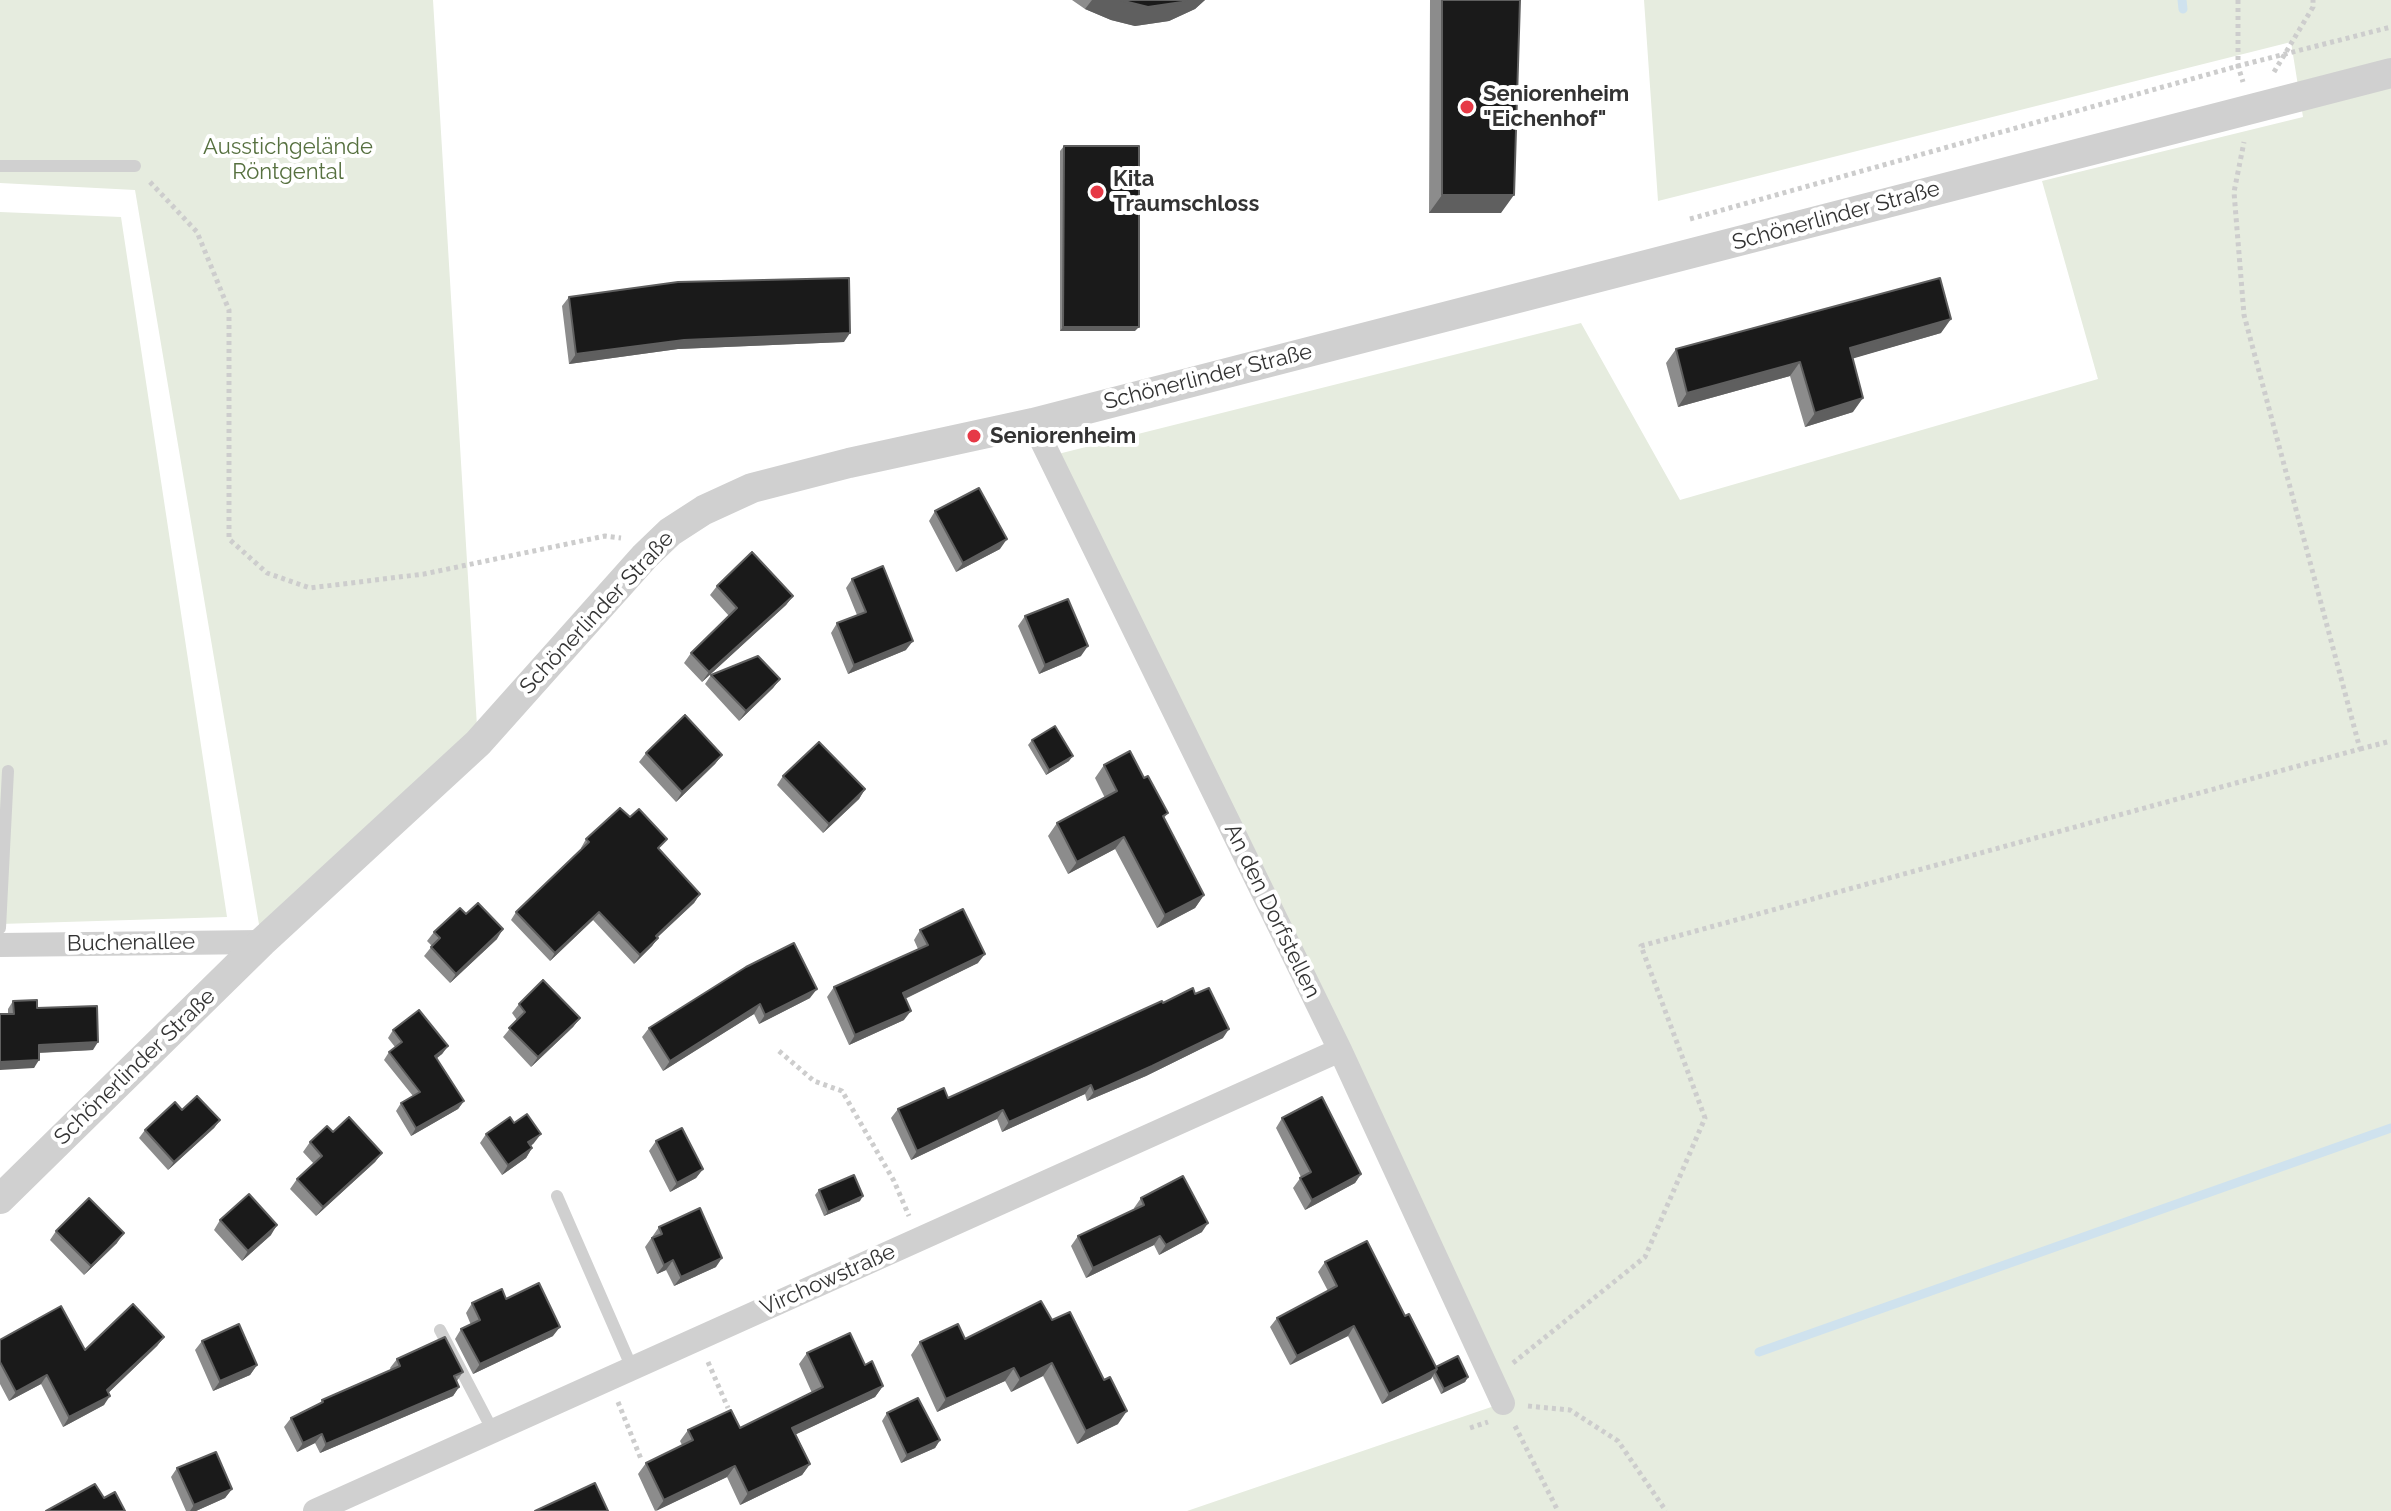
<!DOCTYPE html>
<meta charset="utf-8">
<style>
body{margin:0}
canvas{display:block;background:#fff}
</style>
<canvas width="2391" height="1511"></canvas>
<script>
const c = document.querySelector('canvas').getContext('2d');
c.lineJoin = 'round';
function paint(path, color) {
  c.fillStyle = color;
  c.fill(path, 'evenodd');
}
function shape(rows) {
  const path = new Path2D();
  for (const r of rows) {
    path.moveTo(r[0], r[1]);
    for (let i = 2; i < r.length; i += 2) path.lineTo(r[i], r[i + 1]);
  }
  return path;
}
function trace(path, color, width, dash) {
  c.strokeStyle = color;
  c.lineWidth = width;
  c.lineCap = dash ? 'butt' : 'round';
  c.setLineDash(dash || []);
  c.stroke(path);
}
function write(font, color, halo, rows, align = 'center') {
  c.font = font + ' Raleway,sans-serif';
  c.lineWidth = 8;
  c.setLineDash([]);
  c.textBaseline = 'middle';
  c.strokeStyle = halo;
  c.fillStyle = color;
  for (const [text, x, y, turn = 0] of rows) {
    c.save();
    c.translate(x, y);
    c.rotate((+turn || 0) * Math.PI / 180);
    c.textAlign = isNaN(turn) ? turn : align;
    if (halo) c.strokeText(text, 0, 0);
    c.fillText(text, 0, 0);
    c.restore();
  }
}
const green = shape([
 [0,0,433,0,478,743,262,942,135,190,0,183],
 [1644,0,2391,0,2391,1511,1187,1511,1503,1403,1050,456,1581,323,1680,500,2098,379,2042,181,2303,117,2291,42,1658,201],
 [0,212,121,217,227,917,0,924]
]);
const stream = shape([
 [2182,0,2183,9],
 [1759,1352,2391,1128]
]);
const path = shape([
 [2238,0,2238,66,2243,82],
 [2274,72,2313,7,2313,0],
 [150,182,197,232,229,310,229,539,267,573,310,588,424,574,605,536,621,538],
 [1690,219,2238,66,2391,27],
 [2360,749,2391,741],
 [779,1051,814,1081,842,1091,894,1181,909,1216],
 [708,1362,728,1408],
 [1513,1363,1645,1257,1705,1118,1641,946,2360,749,2244,315,2234,192,2244,142],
 [618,1402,641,1459],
 [1528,1406,1570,1410,1618,1441,1666,1511],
 [1515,1426,1558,1511],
 [1470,1428,1488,1422]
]);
const service = shape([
 [0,166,135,166],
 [0,928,8,771],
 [557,1196,632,1368],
 [440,1330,493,1431]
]);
const minor = shape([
 [1033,423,1340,1050,1503,1403],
 [0,945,262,942],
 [315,1511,1340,1050]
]);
const tertiary = shape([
 [0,1199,262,942,478,743,645,556,670,532,704,510,752,488,849,463,1033,423,2391,73]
]);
const wall = shape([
 [1072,0,1205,0,1195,9,1169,21,1135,26,1111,20,1085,9],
 [1430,0,1520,0,1501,213,1429,213],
 [1064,146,1135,331,1060,331,1060,151],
 [569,297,844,342,678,349,569,364,562,306],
 [1941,333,1853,358,1853,412,1805,427,1790,376,1678,407,1666,363,1676,349],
 [935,511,1000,549,956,572,929,521],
 [852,579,906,650,848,674,831,633,837,623,857,615,846,588],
 [717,586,793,596,786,605,702,682,684,663,691,653,729,616,710,595],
 [1025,616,1081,656,1039,674,1018,626],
 [711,675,780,679,773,688,739,721,705,684],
 [1032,740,1069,761,1046,775,1028,745],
 [646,753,722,755,715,764,676,802,639,762],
 [1104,765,1144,778,1168,813,1164,818,1204,895,1195,908,1157,928,1115,849,1068,874,1048,836,1057,823,1105,798,1095,778],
 [783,776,865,789,859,799,823,833,777,785],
 [586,839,660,849,700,894,694,903,658,937,652,946,634,964,593,920,550,961,511,920,516,912,582,849,581,848],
 [466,914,497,939,450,983,424,956,432,946,427,941,434,932],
 [920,930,978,963,905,999,904,1020,849,1045,827,997,834,987,918,949,914,940],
 [746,967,810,998,759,1024,754,1014,663,1071,642,1037,649,1028],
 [13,1001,37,1008,93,1050,39,1053,34,1068,8,1014,8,1009],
 [1163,1003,1223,1038,1146,1076,1087,1101,1085,1094,1002,1132,997,1119,911,1160,891,1118,898,1109,948,1098],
 [519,1004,580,1018,573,1027,531,1067,503,1037,517,1020,512,1013],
 [393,1030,448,1046,442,1054,436,1058,464,1101,458,1109,411,1136,396,1111,401,1103,413,1096,384,1060,389,1052,395,1047,388,1038],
 [182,1110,220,1120,214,1128,168,1170,139,1138,145,1130],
 [1282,1118,1361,1174,1355,1183,1305,1210,1293,1188,1301,1177,1276,1128],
 [514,1123,534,1143,531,1146,532,1148,526,1158,502,1175,480,1143,486,1134],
 [333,1132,382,1153,375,1162,316,1216,290,1189,297,1179,314,1164,303,1152,310,1142],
 [656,1141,703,1169,696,1178,670,1192,649,1151],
 [819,1190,860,1201,824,1216,815,1195],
 [1141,1198,1202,1232,1159,1255,1154,1245,1086,1278,1071,1246,1078,1236,1135,1210,1134,1208],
 [220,1220,271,1235,242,1261,214,1230],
 [659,1227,716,1267,674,1286,666,1270,657,1274,645,1247],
 [56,1231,117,1243,84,1275,50,1240],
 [1325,1262,1405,1316,1436,1367,1468,1377,1465,1382,1441,1394,1432,1376,1431,1379,1382,1404,1348,1336,1290,1365,1270,1327,1277,1318,1328,1291,1318,1272],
 [506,1299,553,1336,473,1374,455,1339,461,1329,471,1325,466,1313,472,1303],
 [1052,1320,1118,1424,1077,1444,1043,1376,1011,1392,1005,1381,937,1412,911,1355,920,1342,965,1339],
 [164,1337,157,1346,108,1393,104,1405,63,1427,41,1384,9,1401,0,1384,0,1340,85,1350],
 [202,1341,257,1365,250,1375,213,1391,195,1350],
 [807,1353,865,1365,883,1386,875,1397,796,1434,810,1464,802,1475,740,1505,727,1477,655,1511,638,1474,646,1463,682,1445,680,1441,688,1430,740,1428,812,1393,799,1364],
 [397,1359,463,1372,457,1381,459,1387,453,1396,320,1453,315,1443,297,1452,284,1427,291,1418,320,1404,322,1400,391,1370,390,1368],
 [887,1413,940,1440,935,1448,901,1463,882,1421],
 [177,1468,232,1489,225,1498,196,1511,186,1511,171,1477]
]);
const shadedWall = shape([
 [1092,0,1205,0,1195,9,1169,21,1135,26,1111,20,1085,9],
 [1442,195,1514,195,1501,213,1429,213],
 [1951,319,1941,333,1841,362,1850,348],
 [1063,327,1139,327,1135,331,1060,331],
 [850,333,844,342,678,349,569,364,576,354,684,340],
 [1800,362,1790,376,1678,407,1687,393],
 [1863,398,1853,412,1805,427,1815,413],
 [1007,539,1000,549,956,572,963,563],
 [793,596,786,605,702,682,709,672],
 [913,641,906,650,848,674,854,665],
 [1088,646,1081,656,1039,674,1045,665],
 [780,679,773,688,739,721,746,711],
 [722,755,715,764,676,802,682,792],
 [1073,756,1069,761,1046,775,1049,770],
 [865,789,859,799,823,833,829,824],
 [1124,837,1115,849,1068,874,1077,862],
 [700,894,694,903,650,944,656,936],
 [1204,895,1195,908,1157,928,1165,915],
 [599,912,593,920,550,961,555,953],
 [503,929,497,939,450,983,456,974],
 [658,938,652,946,634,964,640,955],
 [985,954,978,963,896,1003,903,993],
 [817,989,810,998,759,1024,765,1015],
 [760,1004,754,1014,663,1071,670,1061],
 [911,1011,904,1020,849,1045,855,1035],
 [580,1018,573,1027,531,1067,538,1057],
 [1229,1029,1223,1038,1146,1076,1087,1101,1094,1092],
 [98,1042,93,1050,33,1053,39,1045],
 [448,1046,442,1054,430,1064,435,1056],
 [39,1060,34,1068,0,1070,0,1062],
 [1091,1085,1085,1094,1002,1132,1009,1122],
 [464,1101,458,1109,411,1136,416,1128],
 [1003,1110,997,1119,911,1160,917,1151],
 [220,1120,214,1128,168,1170,174,1162],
 [541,1134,534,1143,522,1152,528,1142],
 [532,1148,526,1158,502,1175,508,1165],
 [382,1153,375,1162,316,1216,323,1207],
 [703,1169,696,1178,670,1192,677,1183],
 [1361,1174,1355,1183,1305,1210,1312,1200],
 [863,1196,860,1201,824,1216,828,1212],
 [1208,1223,1202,1232,1159,1255,1166,1245],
 [277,1225,271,1235,242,1261,248,1251],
 [124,1233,117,1243,84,1275,91,1266],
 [1160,1236,1154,1245,1086,1278,1093,1268],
 [722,1258,716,1267,674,1286,681,1277],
 [673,1260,666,1270,657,1274,664,1265],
 [1354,1326,1348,1336,1290,1365,1297,1356],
 [560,1327,553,1336,473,1374,480,1364],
 [164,1337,157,1346,101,1400,107,1390],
 [1052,1363,1043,1376,1011,1392,1020,1379],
 [257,1365,250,1375,213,1391,220,1381],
 [1014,1368,1005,1381,937,1412,946,1399],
 [1437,1369,1431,1379,1382,1404,1389,1394],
 [47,1375,41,1384,9,1401,16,1392],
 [1468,1377,1465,1382,1441,1394,1444,1389],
 [883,1386,875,1397,784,1440,792,1428],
 [459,1387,453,1396,320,1453,326,1444],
 [110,1396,104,1405,63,1427,69,1417],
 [1127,1411,1118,1424,1077,1444,1086,1431],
 [322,1434,315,1443,297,1452,303,1443],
 [940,1440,935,1448,901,1463,907,1455],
 [810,1464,802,1475,740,1505,748,1493],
 [735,1466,727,1477,656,1511,664,1500],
 [232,1489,225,1498,196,1511,190,1511,194,1505]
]);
const building = shape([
 [1120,0,1187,0,1182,2,1148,7,1120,0],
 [1442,0,1520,0,1514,195,1442,195,1442,0],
 [1064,146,1139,146,1139,327,1063,327,1064,146],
 [849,278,850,333,684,340,576,354,569,297,678,282,849,278],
 [1940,278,1951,319,1850,348,1863,398,1815,413,1800,362,1687,393,1676,349,1940,278],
 [979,488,1007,539,963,563,935,511,979,488],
 [752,552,793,596,709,672,691,653,737,608,717,586,752,552],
 [883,566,913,641,854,665,837,623,866,612,852,579,883,566],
 [1068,599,1088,646,1045,665,1025,616,1068,599],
 [758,656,780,679,746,711,711,675,758,656],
 [685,715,722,755,682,792,646,753,685,715],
 [1055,726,1073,756,1049,770,1032,740,1055,726],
 [819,742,865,789,829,824,783,776,819,742],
 [1130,751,1144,778,1148,776,1168,813,1163,816,1204,895,1165,915,1124,837,1077,862,1057,823,1117,791,1104,765,1130,751],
 [620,808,630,817,639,809,667,839,658,848,700,894,656,936,658,938,640,955,599,912,555,953,516,912,589,842,586,839,620,808],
 [478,903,503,929,456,974,431,947,440,938,434,932,460,908,466,914,478,903],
 [963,909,985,954,903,993,911,1011,855,1035,834,987,928,945,920,930,963,909],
 [794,943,817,989,765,1015,760,1004,670,1061,649,1028,746,967,794,943],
 [543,980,580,1018,538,1057,509,1028,525,1012,519,1004,543,980],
 [1193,988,1195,994,1209,988,1229,1029,1152,1066,1094,1092,1091,1085,1009,1122,1003,1110,917,1151,898,1109,944,1088,948,1098,1162,1001,1163,1003,1193,988],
 [37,1000,37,1008,97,1006,98,1042,39,1045,39,1060,0,1062,0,1014,14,1014,13,1001,37,1000],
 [419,1010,448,1046,435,1056,464,1101,416,1128,401,1103,420,1092,389,1052,402,1042,393,1030,419,1010],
 [197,1096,220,1120,174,1162,145,1130,175,1102,182,1110,197,1096],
 [1322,1097,1361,1174,1312,1200,1300,1178,1311,1172,1282,1118,1322,1097],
 [527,1114,541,1134,528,1142,532,1148,508,1165,486,1134,510,1117,514,1123,527,1114],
 [349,1117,382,1153,323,1207,297,1179,322,1156,310,1142,327,1126,333,1132,349,1117],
 [682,1128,703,1169,677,1183,656,1141,682,1128],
 [854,1175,863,1196,828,1212,819,1190,854,1175],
 [1183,1176,1208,1223,1166,1245,1160,1236,1093,1268,1078,1236,1144,1205,1141,1198,1183,1176],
 [249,1194,277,1225,248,1251,220,1220,249,1194],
 [89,1198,124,1233,91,1266,56,1231,89,1198],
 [700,1208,722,1258,681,1277,673,1260,664,1265,652,1238,662,1234,659,1227,700,1208],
 [1367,1241,1405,1316,1409,1314,1437,1369,1389,1394,1354,1326,1297,1356,1277,1318,1337,1286,1325,1262,1367,1241],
 [539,1283,560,1327,480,1364,461,1329,480,1320,472,1303,502,1289,506,1299,539,1283],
 [1041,1301,1052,1320,1070,1312,1104,1380,1110,1377,1127,1411,1086,1431,1052,1363,1020,1379,1014,1368,946,1399,920,1342,958,1324,965,1339,1041,1301],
 [133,1304,164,1337,107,1390,110,1396,69,1417,47,1375,16,1392,0,1362,0,1340,61,1306,85,1350,133,1304],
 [239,1324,257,1365,220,1381,202,1341,239,1324],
 [850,1333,865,1365,872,1361,883,1386,792,1428,810,1464,748,1493,735,1466,664,1500,646,1463,693,1440,688,1430,731,1410,740,1428,823,1387,807,1353,850,1333],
 [445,1337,463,1372,454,1376,459,1387,326,1444,322,1434,303,1443,291,1418,323,1402,322,1400,400,1366,397,1359,445,1337],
 [1458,1356,1468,1377,1444,1389,1435,1372,1437,1369,1436,1367,1458,1356],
 [918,1398,940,1440,907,1455,887,1413,918,1398],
 [216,1452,232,1489,194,1505,177,1468,216,1452],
 [595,1483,608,1511,535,1511,595,1483],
 [95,1484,104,1498,115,1492,125,1511,46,1511,95,1484]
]);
const markers = [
 [1467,107,8,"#e63946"],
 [1097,192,8,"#e63946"],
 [974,436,8,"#e63946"]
];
const poiNames = [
 ["Seniorenheim",1483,94],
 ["\"Eichenhof\"",1483,119],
 ["Kita",1113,179],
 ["Traumschloss",1113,204],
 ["Seniorenheim",990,436]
];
const parkNames = [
 ["Ausstichgelände",288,147],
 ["Röntgental",288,172]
];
const streetNames = [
 ["Schönerlinder Straße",1836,216,-15],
 ["Schönerlinder Straße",1208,377,-14],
 ["Schönerlinder Straße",597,613,-47],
 ["An den Dorfstellen",1272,911,64],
 ["Buchenallee",131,943,-1],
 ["Schönerlinder Straße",135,1067,-44],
 ["Virchowstraße",828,1280,-24]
];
paint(green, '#e6ecdf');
trace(stream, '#cfe2ee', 9);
trace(path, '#cdcdcd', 5, [4, 4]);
trace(service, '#d0d0d0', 12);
trace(minor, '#d0d0d0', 24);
trace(tertiary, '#d0d0d0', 30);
paint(wall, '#8c8c8c');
paint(shadedWall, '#5f5f5f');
paint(building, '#1a1a1a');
trace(building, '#5f5f5f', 2);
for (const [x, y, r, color] of markers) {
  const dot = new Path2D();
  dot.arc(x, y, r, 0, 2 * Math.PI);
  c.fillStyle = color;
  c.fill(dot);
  trace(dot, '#fff', 3);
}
write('bold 22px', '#333', '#fff', poiNames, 'left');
write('22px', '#56703f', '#fff', parkNames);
write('22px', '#333', '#fff', streetNames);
</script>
